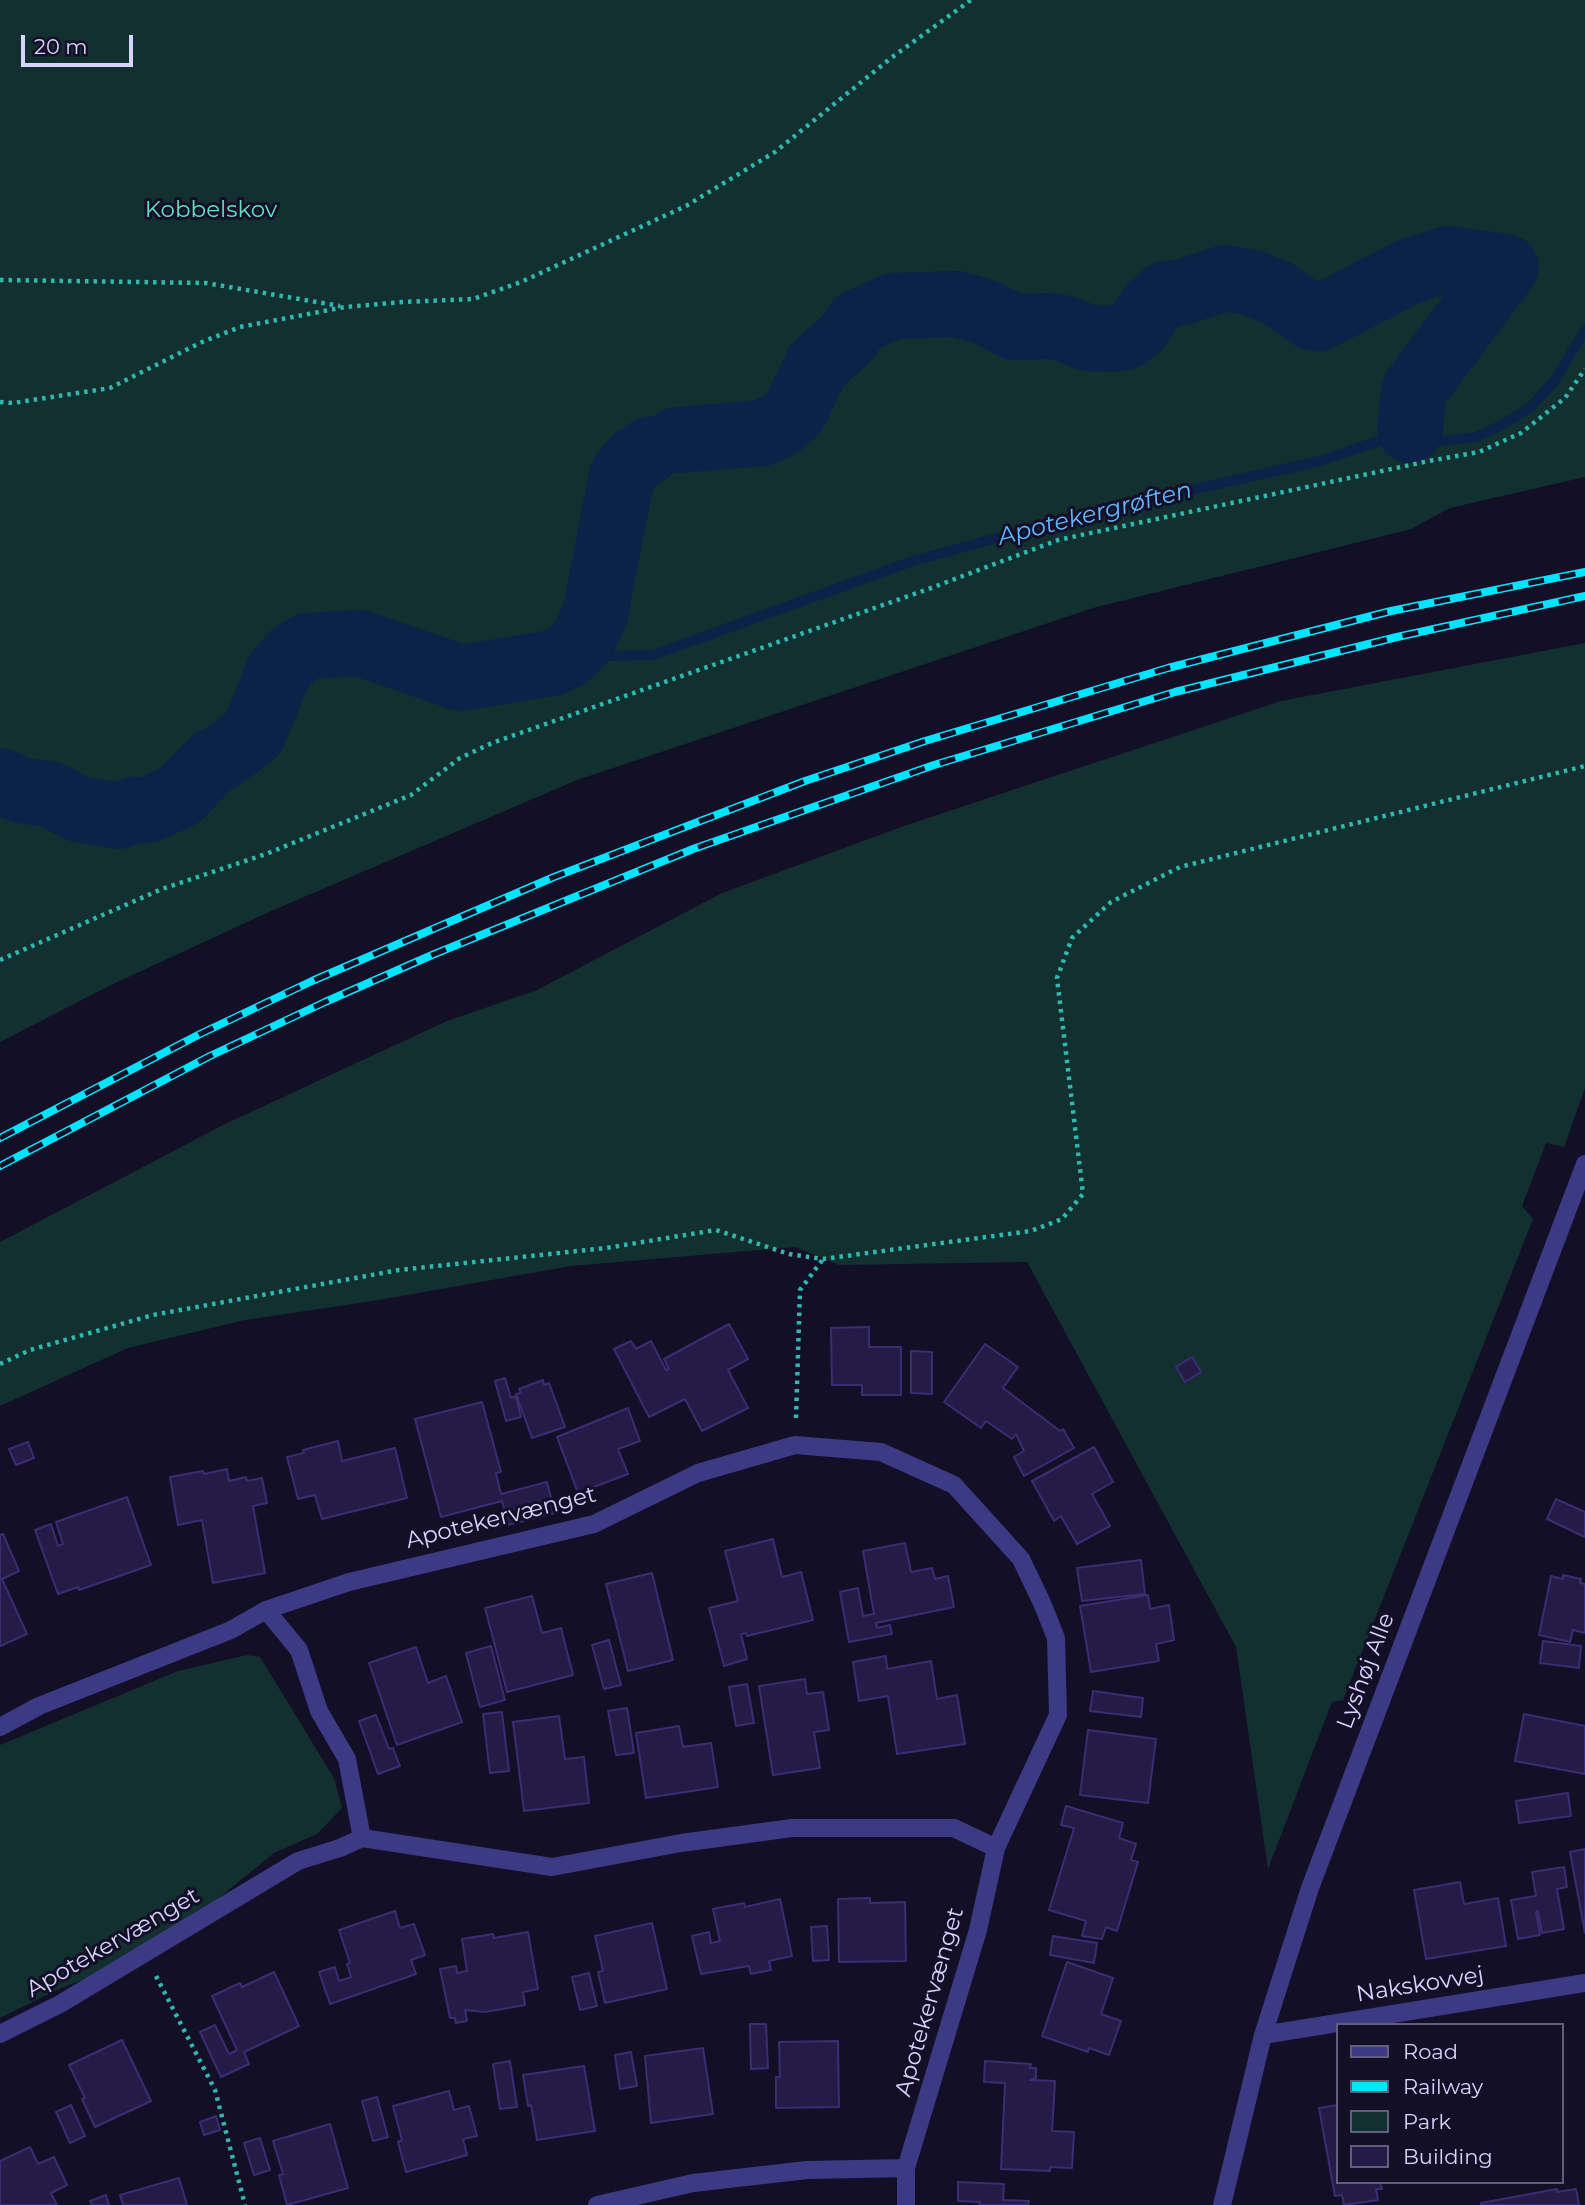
<!DOCTYPE html>
<meta charset="utf-8">
<style>
body{margin:0}
#map{position:relative;width:1585px;height:2205px;overflow:hidden;background:#130f26;font-family:Montserrat,sans-serif}
canvas{display:block}
.legend{position:absolute;left:1336px;top:2023px;width:228px;height:161px;box-sizing:border-box;background:#130f26;border:2px solid #625e7d;margin:0;padding:9px 12px;list-style:none;font-size:21px;color:#d9d4ff}
.legend li{display:flex;align-items:center;gap:14px;height:35px}
.legend b{width:35px;border:2px solid #625e7d}
.scale{position:absolute;left:21px;top:35px;width:112px;height:32px;box-sizing:border-box;border:4px solid #d9d4ff;border-top:0;padding-left:9px;font-size:21px;line-height:24px;white-space:nowrap;color:#d9d4ff;-webkit-text-stroke:5px #130f26;paint-order:stroke}
</style>
<div id="map">
<canvas width="1585" height="2205"></canvas>
<ul class="legend">
<li><b style="height:9px;background:#3d3a85"></b>Road</li>
<li><b style="height:9px;background:#00e5ff"></b>Railway</li>
<li><b style="height:19px;background:#12302f"></b>Park</li>
<li><b style="height:19px;background:#241b47"></b>Building</li>
</ul>
<div class="scale">20 m</div>
</div>
<script>
const c = document.querySelector('canvas').getContext('2d');
c.lineJoin = 'round';
function paint(path, color) {
  c.fillStyle = color;
  c.fill(path, 'evenodd');
}
function shape(rows) {
  const path = new Path2D();
  for (const r of rows) {
    path.moveTo(r[0], r[1]);
    for (let i = 2; i < r.length; i += 2) path.lineTo(r[i], r[i + 1]);
  }
  return path;
}
function trace(path, color, width, dash) {
  c.strokeStyle = color;
  c.lineWidth = width;
  c.lineCap = dash ? 'butt' : 'round';
  c.setLineDash(dash || []);
  c.stroke(path);
}
function write(font, color, halo, rows, align = 'center') {
  c.font = font + ' Montserrat,sans-serif';
  c.lineWidth = 6;
  c.setLineDash([]);
  c.textBaseline = 'middle';
  c.strokeStyle = halo;
  c.fillStyle = color;
  for (const [text, x, y, turn = 0] of rows) {
    c.save();
    c.translate(x, y);
    c.rotate((+turn || 0) * Math.PI / 180);
    c.textAlign = isNaN(turn) ? turn : align;
    if (halo) c.strokeText(text, 0, 0);
    c.fillText(text, 0, 0);
    c.restore();
  }
}
const green = shape([
 [0,0,1585,0,1585,477,1450,508,1411,529,1093,608,577,780,269,912,109,986,0,1042],
 [1585,643,1585,1088,1564,1147,1546,1143,1522,1206,1533,1219,1343,1700,1332,1702,1268,1869,1236,1647,1027,1262,839,1265,795,1247,571,1266,373,1301,245,1320,128,1348,0,1406,0,1242,225,1124,447,1021,537,990,722,893,904,826,1281,701],
 [247,1655,260,1657,334,1778,342,1808,317,1834,274,1853,198,1915,98,1974,59,1989,0,2018,0,1745,178,1671]
]);
const stream = shape([
 [566,657,653,655,913,561,1084,514,1320,461,1410,430,1442,441,1476,437,1502,425,1531,407,1555,380,1585,330]
]);
const river = shape([
 [677,440,762,433,778,426,794,413,817,365,847,338,858,322,893,306,957,304,985,312,1014,327,1050,326,1066,329,1088,338,1113,339,1126,336,1138,327,1152,306,1166,294,1179,293,1225,278,1253,283,1277,293,1312,317,1319,318,1410,271,1448,259,1506,267,1414,390,1410,430],
 [0,781,21,790,50,794,78,809,119,816,133,810,148,810,179,796,212,762,224,756,253,734,279,671,294,654,308,646,360,643,461,678,552,663,566,657,582,641,595,614,622,475,635,460,651,449]
]);
const building = shape([
 [729,1324,748,1359,728,1370,748,1408,702,1431,685,1399,649,1417,614,1349,631,1341,636,1349,651,1341,666,1370,669,1369,664,1359,729,1324],
 [869,1327,869,1347,901,1347,901,1395,862,1395,862,1385,832,1385,831,1328,869,1327],
 [985,1344,1018,1367,1003,1388,1060,1431,1063,1429,1074,1448,1024,1476,1014,1457,1024,1451,1016,1434,1012,1439,986,1421,981,1428,944,1402,985,1344],
 [911,1351,932,1352,932,1394,911,1393,911,1351],
 [1192,1357,1201,1372,1185,1382,1176,1367,1192,1357],
 [505,1378,511,1398,516,1396,521,1417,506,1421,495,1381,505,1378],
 [543,1380,544,1385,549,1383,565,1427,532,1438,516,1394,521,1393,519,1389,543,1380],
 [482,1402,501,1472,496,1473,501,1494,547,1482,555,1513,508,1525,502,1501,441,1517,415,1419,482,1402],
 [628,1408,640,1441,618,1449,628,1474,578,1493,557,1437,628,1408],
 [338,1441,342,1461,395,1448,407,1498,322,1519,315,1495,298,1499,287,1457,304,1453,303,1450,338,1441],
 [28,1442,34,1458,16,1465,9,1449,28,1442],
 [1094,1447,1113,1482,1092,1494,1110,1526,1077,1544,1061,1516,1054,1521,1032,1481,1094,1447],
 [227,1469,229,1481,246,1477,247,1481,262,1478,267,1503,253,1506,265,1573,213,1583,202,1520,178,1525,170,1477,203,1471,204,1474,227,1469],
 [127,1497,151,1565,79,1590,78,1587,58,1594,35,1530,51,1524,58,1546,63,1544,56,1522,127,1497],
 [1556,1499,1585,1512,1585,1537,1547,1519,1556,1499],
 [3,1534,19,1571,2,1579,27,1634,0,1646,0,1535,3,1534],
 [773,1539,782,1577,801,1572,813,1620,747,1636,746,1633,741,1634,747,1659,724,1666,709,1608,738,1601,725,1551,773,1539],
 [905,1543,911,1572,932,1568,935,1579,948,1576,954,1607,876,1623,877,1628,890,1625,892,1634,849,1642,840,1592,858,1588,863,1616,874,1614,863,1551,905,1543],
 [1141,1560,1145,1594,1082,1601,1077,1568,1141,1560],
 [652,1573,673,1660,628,1671,606,1584,652,1573],
 [1563,1575,1581,1579,1580,1583,1585,1584,1585,1633,1573,1630,1570,1642,1539,1635,1551,1576,1563,1579,1563,1575],
 [1148,1595,1150,1609,1169,1605,1174,1640,1156,1644,1159,1661,1091,1672,1080,1606,1148,1595],
 [532,1596,542,1633,561,1628,573,1675,507,1692,485,1608,532,1596],
 [609,1640,621,1685,604,1689,592,1645,609,1640],
 [1543,1641,1581,1646,1579,1668,1540,1663,1543,1641],
 [491,1646,505,1700,480,1707,466,1653,491,1646],
 [416,1647,428,1683,446,1676,462,1722,397,1745,369,1663,416,1647],
 [886,1656,887,1669,931,1661,937,1699,957,1695,965,1744,897,1754,888,1696,859,1701,853,1662,886,1656],
 [805,1679,807,1694,823,1692,829,1730,814,1732,820,1768,773,1775,759,1686,805,1679],
 [747,1684,754,1723,736,1726,729,1687,747,1684],
 [1093,1691,1143,1698,1141,1717,1090,1711,1093,1691],
 [627,1708,634,1753,616,1755,608,1711,627,1708],
 [502,1712,509,1771,490,1773,483,1714,502,1712],
 [1524,1714,1585,1726,1585,1774,1515,1761,1524,1714],
 [376,1715,389,1749,393,1748,400,1766,378,1774,359,1721,376,1715],
 [559,1716,565,1759,584,1757,589,1803,524,1811,513,1722,559,1716],
 [679,1726,683,1747,711,1743,718,1787,646,1798,636,1733,679,1726],
 [1088,1730,1156,1739,1148,1803,1080,1795,1088,1730],
 [1568,1793,1571,1816,1519,1823,1516,1801,1568,1793],
 [1066,1806,1123,1823,1119,1838,1136,1844,1131,1860,1138,1862,1117,1931,1106,1927,1102,1939,1082,1936,1086,1921,1049,1910,1074,1828,1061,1825,1066,1806],
 [1585,1849,1585,1933,1570,1852,1585,1849],
 [1564,1867,1567,1887,1557,1889,1564,1929,1542,1933,1538,1911,1536,1912,1540,1935,1518,1939,1511,1900,1536,1896,1532,1872,1564,1867],
 [1460,1882,1464,1904,1498,1898,1506,1946,1426,1959,1414,1890,1460,1882],
 [870,1898,870,1903,905,1902,906,1961,839,1962,838,1899,870,1898],
 [780,1899,792,1956,769,1961,771,1970,751,1974,749,1966,701,1974,692,1936,709,1932,711,1943,720,1941,713,1909,744,1903,745,1907,780,1899],
 [395,1911,400,1928,414,1924,425,1955,411,1960,416,1974,330,2004,319,1972,335,1967,339,1981,351,1977,347,1964,350,1963,339,1930,395,1911],
 [652,1923,667,1989,605,2003,598,1972,603,1971,595,1936,652,1923],
 [827,1926,829,1960,813,1961,811,1927,827,1926],
 [528,1932,538,1989,523,1992,525,2005,485,2012,465,2010,467,2021,456,2023,455,2018,450,2018,440,1969,456,1966,457,1973,467,1971,462,1939,493,1934,494,1938,528,1932],
 [1053,1936,1097,1943,1094,1963,1050,1955,1053,1936],
 [1067,1962,1113,1978,1101,2014,1121,2021,1109,2055,1089,2048,1088,2052,1042,2036,1067,1962],
 [274,1972,299,2026,244,2052,249,2064,221,2077,200,2032,215,2025,229,2054,237,2050,212,1996,240,1983,242,1987,274,1972],
 [589,1973,597,2006,580,2010,572,1977,589,1973],
 [750,2024,766,2024,768,2068,751,2069,750,2024],
 [122,2040,151,2101,95,2127,82,2099,85,2098,69,2065,122,2040],
 [838,2041,839,2107,776,2108,776,2077,780,2077,779,2042,838,2041],
 [703,2048,713,2114,651,2123,645,2056,703,2048],
 [631,2052,637,2086,620,2089,615,2055,631,2052],
 [510,2061,517,2107,500,2109,493,2064,510,2061],
 [985,2061,1031,2064,1030,2068,1036,2068,1036,2078,1030,2080,1055,2081,1052,2131,1074,2132,1072,2168,1050,2167,1050,2171,1001,2169,1005,2083,984,2082,985,2061],
 [584,2066,595,2131,537,2140,531,2105,528,2106,523,2075,584,2066],
 [449,2091,454,2110,469,2106,477,2136,463,2139,467,2155,406,2172,398,2142,402,2140,393,2106,449,2091],
 [377,2097,388,2137,373,2141,362,2101,377,2097],
 [71,2105,85,2136,70,2143,56,2112,71,2105],
 [1338,2105,1338,2182,1380,2182,1382,2189,1376,2189,1378,2200,1344,2205,1342,2195,1335,2196,1319,2108,1338,2105],
 [216,2116,220,2130,204,2135,200,2122,216,2116],
 [330,2124,348,2188,287,2205,279,2175,283,2174,273,2141,330,2124],
 [260,2138,270,2170,254,2175,244,2143,260,2138],
 [30,2147,38,2164,54,2157,67,2185,51,2193,57,2205,0,2205,0,2161,30,2147],
 [179,2178,187,2205,123,2205,120,2195,179,2178],
 [958,2182,1004,2184,1003,2200,1029,2201,1028,2205,979,2205,980,2202,958,2201,958,2182],
 [1557,2189,1557,2192,1576,2189,1579,2205,1481,2205,1481,2203,1557,2189],
 [106,2195,109,2205,92,2205,90,2201,106,2195]
]);
const path = shape([
 [0,280,206,283,340,306],
 [0,402,13,403,110,388,202,342,240,327,345,307,402,302,473,299,521,282,686,206,775,152,891,58,971,0],
 [0,960,162,889,266,854,411,795,460,758,492,743,934,587,1058,540,1429,461,1479,452,1521,433,1565,398,1585,369],
 [0,1364,30,1350,153,1315,399,1270,606,1248,716,1230,789,1254,823,1259,1031,1231,1062,1219,1083,1194,1057,978,1072,938,1111,902,1180,867,1585,766],
 [796,1418,800,1290,823,1259],
 [156,1976,215,2090,245,2205]
]);
const minor = shape([
 [266,1610,299,1650,319,1711,347,1759,362,1838],
 [0,1727,39,1706,231,1630,266,1610,349,1582,594,1524,698,1473,795,1445,881,1452,954,1485,1021,1559,1042,1603,1056,1638,1058,1715,996,1848,978,1930,906,2168,906,2205],
 [0,2034,60,2004,298,1861,340,1848,362,1838,552,1867,681,1843,792,1828,954,1828,996,1848],
 [1263,2035,1585,1983],
 [597,2205,693,2183,807,2170,906,2168]
]);
const tertiary = shape([
 [1222,2205,1263,2035,1310,1888,1585,1164]
]);
const rail = shape([
 [0,1138,200,1034,312,981,554,877,805,781,925,741,1168,668,1391,611,1585,572],
 [0,1166,210,1056,325,1002,432,955,693,849,934,765,1175,692,1397,637,1585,596]
]);
const parkNames = [
 ["Kobbelskov",211,210]
];
const streetNames = [
 ["Apotekervænget",501,1518,-14],
 ["Lyshøj Alle",1366,1671,-69],
 ["Apotekervænget",113,1943,-30],
 ["Nakskovvej",1420,1985,-9],
 ["Apotekervænget",930,2002,-74]
];
const waterNames = [
 ["Apotekergrøften",1095,514,-14]
];
paint(green, '#12302f');
trace(stream, '#0c2248', 10);
trace(river, '#0c2248', 66);
paint(building, '#241b47');
trace(building, '#3b2d73', 2);
trace(path, '#2fb8b0', 4.5, [3.5, 5]);
trace(minor, '#3d3a85', 18);
trace(tertiary, '#3d3a85', 18);
trace(rail, '#00e5ff', 8);
trace(rail, '#130f26', 5, [16]);
write('23px', '#5fe0c0', '#130f26', parkNames);
write('23px', '#d9d4ff', '#130f26', streetNames);
write('italic 24px', '#62b6ff', '#130f26', waterNames);
</script>
